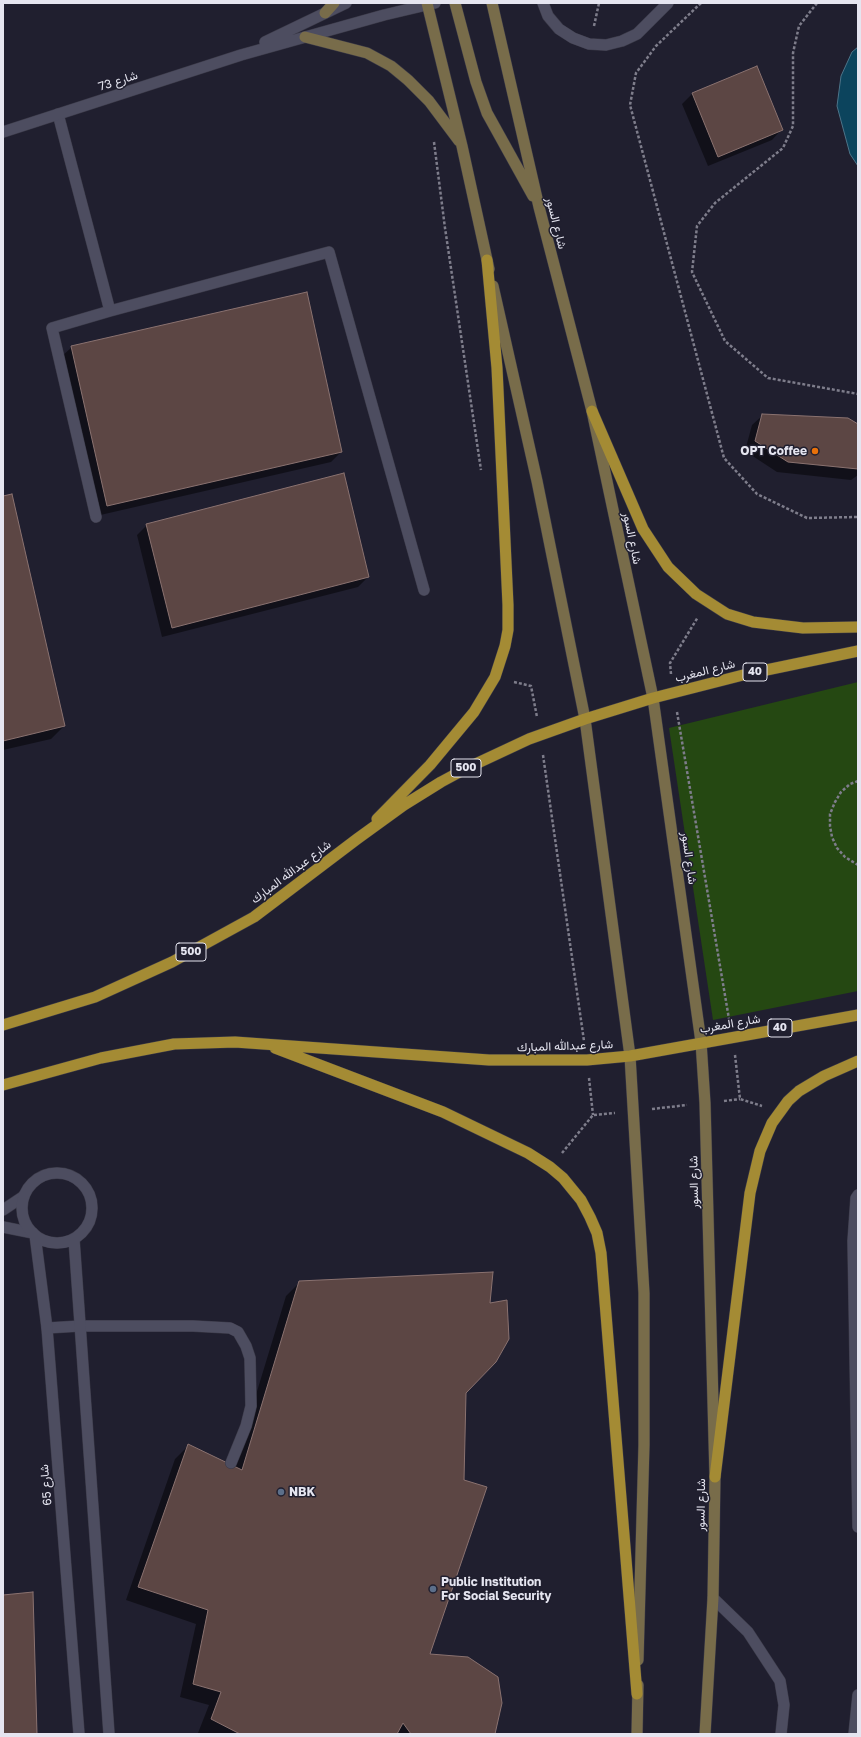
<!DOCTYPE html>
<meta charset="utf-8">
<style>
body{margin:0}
#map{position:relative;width:861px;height:1737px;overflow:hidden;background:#201f2f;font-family:"Golos Text",sans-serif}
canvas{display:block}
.frame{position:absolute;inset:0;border:4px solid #e5e5f0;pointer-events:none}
</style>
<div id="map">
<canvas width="861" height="1737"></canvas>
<div class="frame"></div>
</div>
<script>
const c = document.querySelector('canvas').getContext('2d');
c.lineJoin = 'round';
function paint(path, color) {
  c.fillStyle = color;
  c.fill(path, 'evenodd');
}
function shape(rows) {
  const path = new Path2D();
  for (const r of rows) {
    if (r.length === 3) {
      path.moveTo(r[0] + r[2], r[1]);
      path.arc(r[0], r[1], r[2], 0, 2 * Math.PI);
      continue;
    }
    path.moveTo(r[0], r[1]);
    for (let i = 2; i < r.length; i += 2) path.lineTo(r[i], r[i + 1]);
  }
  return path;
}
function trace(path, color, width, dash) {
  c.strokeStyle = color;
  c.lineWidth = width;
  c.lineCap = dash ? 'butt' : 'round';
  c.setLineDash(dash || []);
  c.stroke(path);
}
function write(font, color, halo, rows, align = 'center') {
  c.font = font + ' "Golos Text",Vazirmatn,sans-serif';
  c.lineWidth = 3;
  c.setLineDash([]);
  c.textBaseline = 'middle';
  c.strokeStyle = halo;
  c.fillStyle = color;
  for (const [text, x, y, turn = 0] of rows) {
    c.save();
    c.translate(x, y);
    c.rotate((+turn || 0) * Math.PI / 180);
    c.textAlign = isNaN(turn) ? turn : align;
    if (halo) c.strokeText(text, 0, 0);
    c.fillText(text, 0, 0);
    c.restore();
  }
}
const green = shape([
 [858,682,858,991,713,1020,669,728]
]);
const water = shape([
 [858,47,858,166,850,154,837,106,841,76,852,52,858,47]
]);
const shadow = shape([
 [692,94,782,129,772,140,708,166,682,104],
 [72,347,341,452,331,462,96,516,61,357],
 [763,415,858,426,858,475,851,480,777,472,745,451,752,425],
 [3,497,64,726,51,739,3,750],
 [147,525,368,577,358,587,162,637,137,535],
 [300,1282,465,1393,429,1655,494,1734,200,1734,198,1733,209,1705,180,1697,196,1624,126,1600,175,1459,188,1446,234,1467,286,1296]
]);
const building = shape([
 [757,66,783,130,718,157,692,93,757,66],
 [307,292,342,452,107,506,71,346,307,292],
 [762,414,848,418,858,424,858,469,788,462,755,441,762,414],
 [344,473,369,577,172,628,146,524,344,473],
 [12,494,65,726,3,741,3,496,12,494],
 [493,1272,490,1303,507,1300,509,1339,496,1362,466,1393,464,1480,487,1487,430,1654,468,1657,498,1677,502,1703,495,1734,411,1734,403,1723,397,1734,240,1734,211,1719,221,1692,193,1684,208,1610,138,1587,188,1444,242,1470,299,1281,493,1272],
 [33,1592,37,1734,3,1734,3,1595,33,1592]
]);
const path = shape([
 [701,3,656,46,636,73,630,105,724,458,757,494,807,518,858,517],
 [817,3,799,26,793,53,793,126,783,148,715,203,697,226,692,272,725,341,768,378,858,394],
 [594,26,599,3],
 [434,142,445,228,481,470],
 [671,674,670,663,698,617],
 [514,682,531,686,537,717],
 [677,712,729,1019],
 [543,755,584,1041],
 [858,781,850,784,841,792,835,802,830,814,830,826,832,837,837,848,845,857,858,865],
 [735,1055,740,1099,762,1106],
 [589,1078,593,1115],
 [724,1101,740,1099],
 [652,1109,687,1105],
 [562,1153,593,1115,615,1113]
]);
const service = shape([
 [543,3,548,16,559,29,573,38,589,44,606,45,622,41,637,34,668,3],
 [58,114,110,311],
 [96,517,52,328,110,311,329,252,424,590],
 [858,1195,856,1198,853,1241,858,1527],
 [3,1210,24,1196],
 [3,1227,33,1233],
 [47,1328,80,1326,193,1326,230,1328,238,1332,246,1346,250,1358,251,1406,246,1426,231,1463],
 [713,1598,748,1632,780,1681,784,1705,781,1734],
 [854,1734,858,1695]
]);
const minor = shape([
 [265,42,346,3],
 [3,132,241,55,384,15,435,3],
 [57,1208,35],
 [35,1235,47,1328,79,1734],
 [74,1239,109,1734]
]);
const secondary = shape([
 [427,3,462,146,489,269],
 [455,3,476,82,487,113,533,196],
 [492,3,539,207,592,411,653,698,701,1042,705,1103,715,1477,713,1598,705,1734],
 [325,13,334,3],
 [305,37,367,53,391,66,408,80,429,101,459,141],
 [493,286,537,481,585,719,630,1056,644,1293,644,1445,638,1660],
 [637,1734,638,1685]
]);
const primary = shape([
 [592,411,643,529,668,567,696,594,727,614,753,622,803,628,858,627],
 [377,819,430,765,474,712,495,677,505,646,508,630,508,605,497,368,487,260],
 [3,1025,95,997,172,962,254,917,357,839,404,805,441,782,467,768,529,739,585,719,653,698,747,674,858,651],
 [275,1048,443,1112,528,1153,550,1167,563,1178,581,1200,590,1217,597,1233,601,1253,637,1694],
 [3,1085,101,1058,174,1044,235,1042,489,1060,587,1060,630,1056,858,1015],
 [715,1477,750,1193,760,1151,772,1123,788,1101,799,1091,824,1076,858,1061]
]);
const markers = [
 [815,451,4,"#e8710a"],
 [281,1492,4,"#5c6f8a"],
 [433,1589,4,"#5c6f8a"]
];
const shields = [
 [755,672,24],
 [466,768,30],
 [191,952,30],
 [780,1028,24]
];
const shieldNames = [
 ["40",755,672],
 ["500",466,768],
 ["500",191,952],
 ["40",780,1028]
];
const streetNames = [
 ["شارع 73",118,81,-18],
 ["شارع السور",556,223,76],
 ["شارع السور",632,538,78],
 ["شارع المغرب",705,671,-14],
 ["شارع السور",689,858,82],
 ["شارع عبدالله المبارك",291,872,-37],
 ["شارع المغرب",730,1024,-10],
 ["شارع عبدالله المبارك",565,1046,-2],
 ["شارع السور",694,1182,-91],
 ["شارع 65",46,1485,-95],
 ["شارع السور",701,1505,-89]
];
const poiNames = [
 ["OPT Coffee",807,451,"right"],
 ["NBK",289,1492],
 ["Public Institution",441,1582],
 ["For Social Security",441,1596]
];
paint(green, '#254812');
paint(water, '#0c445d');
trace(water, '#4d7489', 1);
paint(shadow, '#0007');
paint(building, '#5c4644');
trace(building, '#8a7270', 1);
trace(service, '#3a3947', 12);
trace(minor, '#3a3947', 12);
trace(secondary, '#3a3947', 12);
trace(primary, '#3a3947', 12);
trace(path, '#7e7d8b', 2.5, [3, 2]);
trace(service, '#4d4d60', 11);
trace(minor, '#4d4d60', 11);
trace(secondary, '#786c4a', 11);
trace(primary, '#a48b34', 11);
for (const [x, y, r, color] of markers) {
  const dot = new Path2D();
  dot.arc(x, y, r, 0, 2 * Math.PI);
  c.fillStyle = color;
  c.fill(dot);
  trace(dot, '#201f2f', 1.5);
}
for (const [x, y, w] of shields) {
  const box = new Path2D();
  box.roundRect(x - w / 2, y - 9, w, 18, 3);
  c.fillStyle = '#201f2f';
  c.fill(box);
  trace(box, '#e5e5f0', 1);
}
write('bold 11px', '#e5e5f0', null, shieldNames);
write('12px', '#e5e5f0', '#201f2f', streetNames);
write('bold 12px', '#e5e5f0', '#201f2f', poiNames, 'left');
</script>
